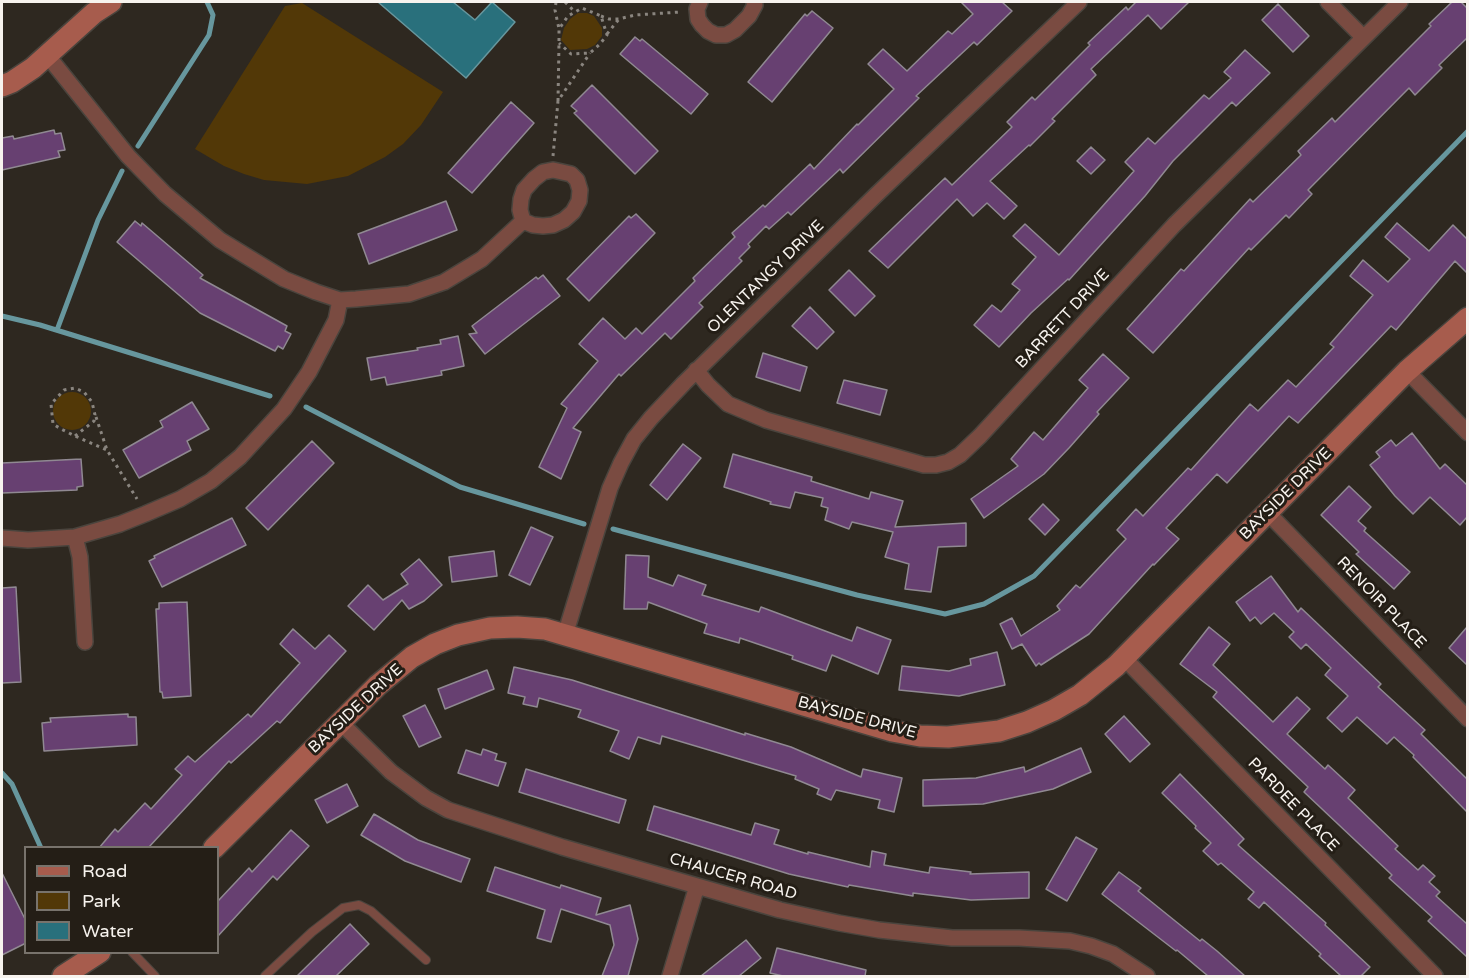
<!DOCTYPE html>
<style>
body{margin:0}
#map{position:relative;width:1469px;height:978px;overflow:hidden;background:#2e2820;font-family:"Varela Round",sans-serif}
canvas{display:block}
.frame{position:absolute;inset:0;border:3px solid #f7f3ee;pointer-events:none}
.legend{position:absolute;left:24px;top:846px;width:195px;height:108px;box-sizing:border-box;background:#241e16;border:2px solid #78736c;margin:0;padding:8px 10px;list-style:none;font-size:18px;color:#f7f3ee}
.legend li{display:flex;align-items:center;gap:12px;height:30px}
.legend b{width:30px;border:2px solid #78736c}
</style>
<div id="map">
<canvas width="1469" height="978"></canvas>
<div class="frame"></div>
<ul class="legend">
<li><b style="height:8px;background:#a75c4d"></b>Road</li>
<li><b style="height:16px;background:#523807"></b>Park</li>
<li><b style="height:16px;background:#29707c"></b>Water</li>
</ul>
</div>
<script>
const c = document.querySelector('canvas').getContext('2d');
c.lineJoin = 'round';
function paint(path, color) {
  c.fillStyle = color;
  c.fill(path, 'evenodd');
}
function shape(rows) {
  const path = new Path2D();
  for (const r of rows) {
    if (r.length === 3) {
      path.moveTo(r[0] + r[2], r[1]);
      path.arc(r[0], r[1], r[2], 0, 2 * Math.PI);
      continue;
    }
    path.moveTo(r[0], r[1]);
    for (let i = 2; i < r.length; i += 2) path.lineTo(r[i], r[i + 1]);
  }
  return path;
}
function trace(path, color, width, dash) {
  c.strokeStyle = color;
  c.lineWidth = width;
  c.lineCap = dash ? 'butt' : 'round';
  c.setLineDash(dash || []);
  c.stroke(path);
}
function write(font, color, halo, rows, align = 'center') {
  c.font = font + ' "Varela Round",sans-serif';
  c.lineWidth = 6;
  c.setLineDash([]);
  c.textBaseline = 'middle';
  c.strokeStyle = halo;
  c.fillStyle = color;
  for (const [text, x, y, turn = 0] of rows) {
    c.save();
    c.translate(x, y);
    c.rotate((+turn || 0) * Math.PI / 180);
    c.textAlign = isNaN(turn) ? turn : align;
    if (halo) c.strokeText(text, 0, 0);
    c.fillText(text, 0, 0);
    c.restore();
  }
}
const green = shape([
 [302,3,443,92,421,125,403,144,385,157,348,176,307,184,264,180,244,174,224,166,195,149,285,6],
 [578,13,587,13,594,16,602,28,602,36,595,45,587,49,570,50,561,40,564,28,570,19],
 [72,411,19]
]);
const water = shape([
 [378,2,453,2,475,20,492,2,515,22,466,78,378,2]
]);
const stream = shape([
 [138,146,209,35,213,15,207,2],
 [2,316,40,325,270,396],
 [57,330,98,220,122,171],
 [306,407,460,487,584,524],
 [613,529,857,595,945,614,984,604,1034,576,1468,131],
 [2,773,12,784,41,848]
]);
const building = shape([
 [961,2,1002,2,1012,11,977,45,974,42,916,96,919,98,843,173,840,169,791,215,788,212,769,229,766,226,748,244,750,247,739,258,742,261,699,303,703,307,671,339,665,333,621,376,619,374,573,428,581,432,561,479,539,467,567,408,561,404,598,361,579,344,603,318,625,339,636,328,642,334,695,281,693,278,735,237,732,233,763,205,765,207,810,164,814,169,857,124,858,125,894,89,868,64,883,49,907,71,948,31,952,34,973,14,961,2],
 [1136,2,1189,2,1161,29,1148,15,1091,69,1096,75,1052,119,1055,121,1030,146,1029,145,990,181,1017,206,1004,219,987,203,973,216,957,199,888,268,869,251,945,178,952,185,1012,127,1007,122,1032,97,1035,100,1090,45,1088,43,1126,7,1128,10,1136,2],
 [1452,2,1461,2,1467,8,1467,38,1439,65,1442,68,1415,95,1409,88,1308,190,1312,194,1289,218,1286,215,1251,250,1249,248,1153,353,1127,329,1181,269,1184,271,1250,199,1253,202,1301,155,1298,151,1332,118,1335,122,1431,26,1429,24,1452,2],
 [1278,4,1309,36,1293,52,1262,20,1278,4],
 [812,11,833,28,772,102,748,82,805,14,807,16,812,11],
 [635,37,640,41,642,39,708,94,691,114,620,54,635,37],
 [1245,50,1270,73,1236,106,1232,102,1173,161,1145,196,1069,280,1068,279,1031,313,999,347,974,325,992,305,1001,312,1020,290,1012,284,1036,257,1013,236,1025,224,1059,255,1134,171,1125,162,1148,138,1155,144,1204,95,1209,99,1231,78,1224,72,1245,50],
 [592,85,658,151,635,174,574,113,577,111,571,106,592,85],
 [511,102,534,123,472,193,448,173,511,102],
 [54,130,55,134,61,133,65,150,58,151,60,157,2,170,2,138,13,136,14,139,54,130],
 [1091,147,1105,160,1091,174,1077,161,1091,147],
 [446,201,457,230,369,264,358,234,446,201],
 [636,214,655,233,589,301,567,279,629,216,631,218,636,214],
 [135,221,141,226,142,223,203,275,200,278,287,326,285,331,291,334,283,349,278,346,275,351,200,313,117,242,135,221],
 [1397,223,1429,251,1453,225,1467,239,1467,273,1455,261,1396,330,1391,326,1298,423,1289,416,1227,483,1217,474,1166,528,1179,539,1154,565,1153,564,1089,634,1041,665,1039,663,1036,666,1022,644,1012,649,1000,624,1012,618,1021,636,1060,610,1057,606,1076,585,1080,588,1126,539,1117,530,1136,509,1143,516,1188,468,1191,470,1250,404,1258,411,1288,380,1296,387,1334,347,1330,344,1373,295,1350,276,1363,260,1388,282,1410,259,1385,237,1397,223],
 [849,270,875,296,855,316,829,290,849,270],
 [543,275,560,296,485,354,469,334,477,333,472,326,536,277,538,279,543,275],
 [810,307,834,332,817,349,792,326,810,307],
 [458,336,464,366,441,371,442,375,387,385,385,377,371,380,367,358,418,350,417,348,441,344,440,340,458,336],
 [763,353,807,367,800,391,756,377,763,353],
 [1103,354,1129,378,1097,412,1099,414,1069,448,1044,474,984,518,971,499,1018,466,1011,459,1034,432,1043,440,1088,388,1079,380,1103,354],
 [844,380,887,390,880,415,837,403,844,380],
 [192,402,209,429,187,441,191,450,139,478,123,450,163,427,160,421,192,402],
 [1412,433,1440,469,1445,464,1467,485,1467,517,1460,525,1430,497,1413,514,1395,496,1370,465,1380,457,1376,452,1391,440,1396,446,1412,433],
 [312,441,334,463,268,530,246,508,312,441],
 [683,444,701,458,667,500,650,485,683,444],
 [733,454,812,477,811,481,869,499,871,492,903,501,895,527,966,523,966,546,938,547,931,592,905,589,909,564,885,557,893,532,852,522,849,529,825,520,828,508,821,506,823,498,795,492,790,508,770,504,771,502,724,487,733,454],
 [81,459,83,486,77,487,77,490,2,493,2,463,81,459],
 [1349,486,1371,507,1358,521,1366,528,1364,531,1410,572,1394,589,1356,554,1359,552,1321,515,1349,486],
 [1043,504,1059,520,1045,535,1029,519,1043,504],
 [232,518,246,545,162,587,149,561,155,558,154,556,232,518],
 [531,527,553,537,530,585,509,575,531,527],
 [494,551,497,576,452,582,449,557,494,551],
 [626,555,649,556,648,577,673,586,678,575,706,585,702,595,759,612,761,607,852,641,857,627,891,640,878,674,832,655,826,671,792,659,793,656,740,638,739,643,704,633,707,624,648,602,647,609,624,609,626,555],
 [419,559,442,585,424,601,409,609,402,600,374,630,348,606,368,585,383,600,408,584,401,574,419,559],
 [1271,576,1298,612,1301,608,1381,684,1378,687,1425,730,1421,734,1467,779,1467,812,1413,757,1414,755,1394,737,1387,744,1357,717,1342,732,1327,718,1348,696,1325,675,1331,668,1306,644,1301,649,1289,637,1294,632,1274,613,1261,624,1255,617,1250,621,1236,602,1271,576],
 [16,587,21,682,2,683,2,588,16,587],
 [187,602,191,696,163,698,162,692,160,692,156,609,159,609,159,603,187,602],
 [1209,627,1230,644,1213,665,1273,722,1297,697,1310,709,1287,734,1325,769,1328,765,1355,790,1348,798,1398,846,1395,849,1418,870,1423,865,1435,876,1429,882,1440,892,1436,896,1467,924,1467,957,1428,921,1432,917,1389,878,1392,875,1304,792,1308,787,1213,697,1217,692,1180,664,1209,627],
 [1467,627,1467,665,1449,648,1467,627],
 [293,629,315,649,329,635,346,651,280,723,277,721,231,763,229,761,148,848,99,848,115,829,118,832,145,803,151,809,182,775,175,769,188,756,195,762,248,714,251,717,300,663,280,644,293,629],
 [997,652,1005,685,959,696,899,690,902,666,949,671,971,665,970,659,997,652],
 [514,667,572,680,745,735,745,733,791,747,861,777,863,769,902,778,894,812,878,808,880,800,836,790,831,800,817,794,819,789,795,779,796,776,662,736,660,744,638,737,629,759,610,751,619,731,578,717,581,710,539,698,537,707,523,704,525,697,508,693,514,667],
 [487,670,494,689,445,709,438,689,487,670],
 [425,705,441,737,419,747,403,716,425,705],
 [128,714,128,717,136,717,137,745,44,751,42,723,51,722,50,718,128,714],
 [1124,716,1150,744,1130,762,1105,734,1124,716],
 [1081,748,1091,772,1053,789,983,804,923,806,923,780,976,778,1024,767,1025,772,1081,748],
 [483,749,497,754,495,760,506,763,498,786,458,773,466,750,481,755,483,749],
 [526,769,626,800,619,823,519,792,526,769],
 [1180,774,1244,839,1238,845,1326,923,1325,925,1370,967,1361,976,1341,976,1319,956,1321,954,1264,902,1259,908,1248,899,1254,892,1221,863,1218,865,1203,851,1211,843,1195,828,1196,826,1162,793,1180,774],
 [347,784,358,806,327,823,315,800,347,784],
 [654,806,751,835,755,823,779,830,774,844,808,854,808,852,870,867,872,851,886,854,884,865,929,873,930,867,971,872,970,874,1029,872,1029,898,971,900,913,893,913,896,849,885,848,887,789,874,647,830,654,806],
 [374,814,418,840,470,859,461,882,405,861,361,835,374,814],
 [291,830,309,846,277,880,273,876,218,936,218,901,249,868,252,872,291,830],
 [1076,837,1097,849,1067,901,1046,889,1076,837],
 [495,867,560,888,561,885,601,898,596,915,630,905,638,939,628,976,602,976,614,945,610,925,561,909,551,942,537,938,545,910,487,891,495,867],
 [1119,872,1141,888,1138,891,1200,941,1202,939,1217,951,1245,976,1208,976,1177,950,1176,951,1102,894,1119,872],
 [2,873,26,921,26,943,2,955,2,873],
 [350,924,369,944,336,976,297,976,350,924],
 [746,940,761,958,739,976,701,976,746,940],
 [777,948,866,970,865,976,783,976,770,973,777,948]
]);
const path = shape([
 [556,2,555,10,559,29],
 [565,2,574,11],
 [601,16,609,19,619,19,635,15,680,12],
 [607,34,619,19],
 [558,101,559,43,559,29,568,16,582,8,601,16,607,35,600,44,590,53,571,54,559,43],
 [553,156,558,101,590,53],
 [96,417,107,450,137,499],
 [75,436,94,421,95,415,92,402,84,392,75,388,64,390,51,404,53,424,61,429,75,436,107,450]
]);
const lane = shape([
 [132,952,155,976],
 [265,976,312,932,343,908,359,905,371,911,426,960]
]);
const street = shape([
 [700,2,697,9,698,19,702,25,708,31,716,35,726,35,735,30,749,16,755,5,754,2],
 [1328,2,1363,37],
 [47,55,128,156,165,194,220,240,284,279,316,292,340,300,356,299,409,294,444,282,482,259,523,221,533,225,543,226,553,225,564,220,573,212,579,201,580,190,577,180,571,174,553,170,543,172,534,179,524,190,521,199,520,210,523,221],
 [696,370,708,385,728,404,766,420,924,465,936,465,948,462,960,455,980,436,1174,225,1400,2],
 [1407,371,1468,433],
 [1268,513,1468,719],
 [75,537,80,557,85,642],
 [2,538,28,540,75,537,120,524,145,514,180,499,211,481,240,457,284,409,309,372,336,320,340,300],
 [565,635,610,488,621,463,634,439,651,418,684,383,877,194,1079,2],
 [1124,658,1435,976],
 [340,722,391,772,426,798,448,810,562,847,780,910,839,923,879,930,952,938,1019,938,1070,941,1091,946,1113,954,1147,976],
 [670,976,697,886]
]);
const secondary = shape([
 [2,86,12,82,33,68,94,13,111,2],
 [214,848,378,685,412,657,435,644,458,635,490,628,517,627,545,629,892,731,920,736,948,737,999,731,1027,722,1054,710,1080,695,1116,666,1407,371,1468,318],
 [63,976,100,952]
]);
const streetNames = [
 ["OLENTANGY DRIVE",766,277,-44],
 ["BARRETT DRIVE",1063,319,-47],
 ["BAYSIDE DRIVE",1286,494,-45],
 ["RENOIR PLACE",1381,603,46],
 ["BAYSIDE DRIVE",356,709,-43],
 ["BAYSIDE DRIVE",857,718,15],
 ["PARDEE PLACE",1293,805,46],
 ["CHAUCER ROAD",733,877,16]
];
paint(green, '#523807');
paint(water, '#29707c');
trace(water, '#67979e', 1.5);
trace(stream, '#67979e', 5);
paint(building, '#674071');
trace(building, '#908992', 1.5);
trace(lane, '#4a443d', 10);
trace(street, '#4a443d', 18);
trace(secondary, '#4a443d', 24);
trace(path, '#8a857f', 3, [3, 4.5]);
trace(lane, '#7a4b41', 8);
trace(street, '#7a4b41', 15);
trace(secondary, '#a75c4d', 21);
write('16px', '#f7f3ee', '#241e16', streetNames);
</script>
